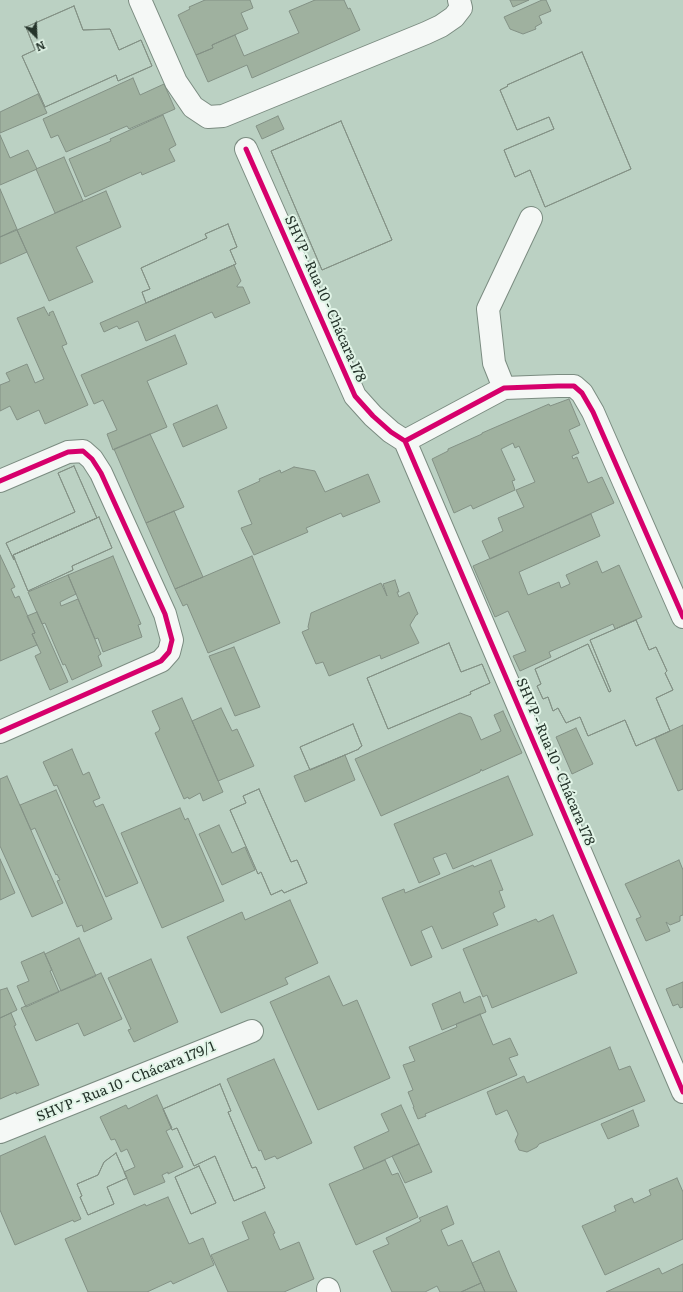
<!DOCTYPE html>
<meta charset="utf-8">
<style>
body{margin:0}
#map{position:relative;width:683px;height:1292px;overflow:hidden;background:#bbd1c3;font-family:Literata,serif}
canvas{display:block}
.north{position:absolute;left:16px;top:16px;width:40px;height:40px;-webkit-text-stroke:3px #e2f5e8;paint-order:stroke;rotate:156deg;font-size:11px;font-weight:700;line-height:16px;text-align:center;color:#24332a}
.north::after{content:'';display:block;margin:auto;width:14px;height:18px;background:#24332a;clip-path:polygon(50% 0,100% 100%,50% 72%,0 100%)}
</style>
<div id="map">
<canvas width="683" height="1292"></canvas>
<div class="north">N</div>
</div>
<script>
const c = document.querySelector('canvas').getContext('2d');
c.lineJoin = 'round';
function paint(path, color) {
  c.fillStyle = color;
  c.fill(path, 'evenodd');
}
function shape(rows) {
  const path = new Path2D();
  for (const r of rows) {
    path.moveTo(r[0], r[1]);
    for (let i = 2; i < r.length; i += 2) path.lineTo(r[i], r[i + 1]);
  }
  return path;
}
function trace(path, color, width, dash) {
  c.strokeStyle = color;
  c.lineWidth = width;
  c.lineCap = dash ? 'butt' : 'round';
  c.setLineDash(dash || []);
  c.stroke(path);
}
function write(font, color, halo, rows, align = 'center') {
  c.font = font + ' Literata,serif';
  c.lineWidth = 4;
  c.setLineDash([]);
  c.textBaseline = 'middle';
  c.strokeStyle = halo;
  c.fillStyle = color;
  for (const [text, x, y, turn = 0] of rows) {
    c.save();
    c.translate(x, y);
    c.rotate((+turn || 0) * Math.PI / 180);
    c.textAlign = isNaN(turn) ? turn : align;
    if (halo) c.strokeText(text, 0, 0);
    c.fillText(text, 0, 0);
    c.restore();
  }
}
const building = shape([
 [205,0,250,0,253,8,241,13,248,29,212,45,213,48,196,55,178,15,190,9,189,7,205,0],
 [315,0,344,0,348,9,350,8,360,30,252,78,247,65,208,82,196,55,213,48,212,45,235,35,244,56,299,33,289,11,315,0],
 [510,0,529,0,513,7,510,0],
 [542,0,546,0,551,11,539,16,542,23,535,27,536,29,523,34,510,29,504,17,542,0],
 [74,6,83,30,110,29,119,50,141,40,152,66,118,81,116,75,45,107,22,56,35,50,26,27,74,6],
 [74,6,83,30,110,29,119,50,141,40,152,66,118,81,116,75,45,107,22,56,35,50,26,27,74,6],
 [582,52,631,169,545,207,530,170,515,177,504,150,554,129,549,117,517,130,500,90,508,86,507,85,582,52],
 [582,52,631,169,545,207,530,170,515,177,504,150,554,129,549,117,517,130,500,90,508,86,507,85,582,52],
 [133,78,140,95,164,84,175,109,129,129,127,126,66,152,58,135,51,138,43,119,133,78],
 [38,94,47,113,0,133,0,112,38,94],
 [163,115,176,145,169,149,175,161,142,175,141,172,85,197,69,159,111,141,110,139,163,115],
 [278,116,284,129,262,139,256,126,278,116],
 [341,121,392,240,322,270,271,151,341,121],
 [341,121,392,240,322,270,271,151,341,121],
 [0,135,10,158,28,150,37,169,0,185,0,135],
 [64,157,83,201,55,213,36,169,64,157],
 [0,189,17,229,0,237,0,189],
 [106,191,121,227,76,247,93,282,49,301,17,230,106,191],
 [228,224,237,247,230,250,236,264,146,303,142,292,150,289,141,268,207,238,205,234,228,224],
 [228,224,237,247,230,250,236,264,146,303,142,292,150,289,141,268,207,238,205,234,228,224],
 [17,230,27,252,0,264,0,237,17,230],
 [234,265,241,281,237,286,237,287,243,287,250,303,215,318,212,312,146,341,138,321,119,329,117,326,104,332,100,323,234,265],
 [44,307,49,316,50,315,49,313,53,311,67,344,62,346,88,405,45,424,39,410,17,420,10,406,0,411,0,385,10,381,6,373,27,364,35,383,44,379,17,318,44,307],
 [175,335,187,364,147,381,167,427,113,450,107,434,117,430,103,400,94,404,81,375,175,335],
 [569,399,580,425,569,430,579,453,572,456,573,459,577,457,588,483,602,477,614,503,490,559,482,541,503,531,498,518,524,507,516,490,535,482,519,446,515,448,513,443,501,449,515,480,512,481,515,490,473,509,471,505,454,513,432,459,448,451,448,449,482,434,482,433,549,404,550,406,569,399],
 [217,405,227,428,183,447,173,424,217,405],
 [150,434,184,507,146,523,114,449,150,434],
 [74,466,97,518,13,555,15,559,14,560,6,543,75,512,58,473,74,466],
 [74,466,97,518,13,555,15,559,14,560,6,543,75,512,58,473,74,466],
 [294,467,315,471,325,492,368,474,380,502,343,517,341,513,306,528,308,532,254,555,241,528,252,524,238,491,260,481,259,479,280,470,281,473,294,467],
 [174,511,203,577,175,589,146,523,174,511],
 [591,514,600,536,519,572,528,595,559,582,561,588,570,584,566,575,597,561,602,573,619,565,642,617,615,629,613,624,549,652,551,657,520,671,513,656,526,651,508,611,495,617,473,566,591,514],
 [99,517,112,548,72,566,73,570,28,591,13,555,99,517],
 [99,517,112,548,72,566,73,570,28,591,13,555,99,517],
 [0,555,15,587,11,589,15,598,19,596,35,633,32,634,37,645,0,661,0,555],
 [113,556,141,624,138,625,142,637,103,652,98,638,95,639,68,575,113,556],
 [252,556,280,623,208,653,187,604,183,606,175,589,252,556],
 [68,575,76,594,60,602,61,606,78,599,101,654,98,656,102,666,72,680,65,664,63,665,45,623,42,624,28,592,68,575],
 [395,580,399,592,397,592,399,597,409,592,418,614,416,615,410,625,419,643,381,659,380,655,329,676,323,662,316,664,302,632,309,629,308,627,311,613,381,583,387,596,383,584,395,580],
 [37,612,68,682,50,690,35,656,41,653,32,634,35,633,27,616,37,612],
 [636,620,649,650,656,647,667,671,665,673,673,690,656,698,670,731,636,746,625,720,588,736,580,717,566,723,558,708,553,711,548,697,543,699,537,686,541,684,535,669,588,644,609,692,611,691,590,640,636,620],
 [636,620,649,650,656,647,667,671,665,673,673,690,656,698,670,731,636,746,625,720,588,736,580,717,566,723,558,708,553,711,548,697,543,699,537,686,541,684,535,669,588,644,609,692,611,691,590,640,636,620],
 [449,643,461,672,482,664,490,683,470,692,471,694,388,729,367,678,449,643],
 [449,643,461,672,482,664,490,683,470,692,471,694,388,729,367,678,449,643],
 [234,647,260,707,235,716,209,656,234,647],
 [182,698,223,792,203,801,200,793,189,799,188,797,184,799,155,733,159,731,159,730,160,729,152,711,182,698],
 [221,708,232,731,237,729,254,766,218,781,192,721,221,708],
 [503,711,522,753,482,771,481,769,480,772,381,816,355,759,460,713,471,717,481,740,501,731,494,715,503,711],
 [353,724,362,746,359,748,359,749,310,770,300,747,353,724],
 [353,724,362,746,359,748,359,749,310,770,300,747,353,724],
 [683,725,683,789,678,791,655,738,683,725],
 [576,728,593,764,572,774,556,737,576,728],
 [72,749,83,775,89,772,100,798,93,801,96,807,103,804,138,883,106,897,57,785,54,786,43,762,72,749],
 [345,755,355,780,305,802,294,776,345,755],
 [7,776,63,903,32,917,0,846,0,779,7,776],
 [508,776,533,835,453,869,446,853,433,858,440,874,419,883,394,824,508,776],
 [259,789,291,862,297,860,307,883,284,893,282,890,271,895,261,872,258,874,230,810,246,803,243,796,259,789],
 [259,789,291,862,297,860,307,883,284,893,282,890,271,895,261,872,258,874,230,810,246,803,243,796,259,789],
 [56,790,112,919,84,932,82,925,77,927,57,881,60,880,57,874,56,875,35,828,31,830,20,805,56,790],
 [180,808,185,820,188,818,224,901,162,928,121,833,180,808],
 [219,825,232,853,245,847,255,870,222,885,199,834,219,825],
 [0,859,15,893,0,900,0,859],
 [491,860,503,890,499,891,505,907,493,913,498,925,442,949,432,926,421,931,432,957,411,966,382,898,404,889,405,893,473,865,474,867,491,860],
 [679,860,683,870,683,915,680,916,680,921,670,925,666,922,670,931,646,941,636,919,641,917,625,884,679,860],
 [290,900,318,963,285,978,288,984,221,1013,187,937,242,912,245,920,290,900],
 [553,915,577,973,492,1008,487,995,483,997,463,949,536,919,538,922,553,915],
 [79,938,96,976,61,991,45,954,79,938],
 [44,952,52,970,50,971,59,992,26,1007,17,986,29,981,21,962,44,952],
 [151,959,178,1022,134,1042,128,1030,131,1029,108,978,151,959],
 [101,973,122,1019,84,1036,78,1023,36,1041,21,1008,101,973],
 [329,976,343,1006,357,1000,390,1078,318,1110,270,1002,329,976],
 [683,982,683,1007,680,1008,678,1004,673,1006,666,989,683,982],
 [7,988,17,1010,0,1018,0,990,7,988],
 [460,992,464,1003,480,996,486,1012,442,1030,432,1004,460,992],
 [11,1013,16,1025,14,1026,39,1085,16,1094,16,1092,0,1099,0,1018,11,1013],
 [480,1014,493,1045,510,1038,518,1055,509,1058,517,1075,425,1114,426,1116,418,1119,413,1107,414,1107,408,1092,413,1090,403,1065,415,1061,409,1047,457,1027,456,1024,480,1014],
 [610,1047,619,1070,630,1066,645,1101,539,1144,537,1147,527,1152,519,1150,515,1141,518,1134,507,1110,496,1115,487,1092,524,1076,527,1083,610,1047],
 [274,1059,312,1143,277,1159,275,1156,265,1160,261,1150,259,1151,227,1079,274,1059],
 [220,1084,231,1111,228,1112,252,1168,256,1167,265,1188,234,1201,215,1156,194,1166,177,1128,172,1130,163,1109,220,1084],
 [220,1084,231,1111,228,1112,252,1168,256,1167,265,1188,234,1201,215,1156,194,1166,177,1128,172,1130,163,1109,220,1084],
 [157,1095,172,1128,166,1131,183,1167,168,1174,168,1172,162,1175,165,1182,134,1195,124,1172,135,1167,127,1149,121,1152,115,1139,111,1140,100,1117,126,1105,128,1109,157,1095],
 [401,1105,419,1144,364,1169,354,1147,389,1131,381,1114,401,1105],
 [633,1110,639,1126,608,1139,601,1124,633,1110],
 [45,1136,81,1219,74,1222,73,1220,15,1245,0,1210,0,1156,45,1136],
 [419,1144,432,1172,405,1183,392,1156,419,1144],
 [116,1153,127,1178,107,1187,114,1204,88,1215,80,1197,82,1196,77,1184,98,1175,104,1162,116,1153],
 [116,1153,127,1178,107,1187,114,1204,88,1215,80,1197,82,1196,77,1184,98,1175,104,1162,116,1153],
 [385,1160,392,1175,398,1173,418,1217,356,1245,329,1184,385,1160],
 [199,1166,216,1203,191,1214,175,1177,199,1166],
 [199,1166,216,1203,191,1214,175,1177,199,1166],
 [677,1178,683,1192,683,1239,605,1275,582,1226,616,1211,614,1206,632,1198,634,1203,651,1195,649,1190,677,1178],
 [168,1197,189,1244,203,1238,214,1265,173,1284,171,1281,147,1292,88,1292,65,1239,145,1204,146,1206,168,1197],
 [447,1206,454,1224,441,1230,448,1246,462,1240,481,1283,461,1292,440,1292,437,1286,425,1292,392,1292,373,1251,389,1244,386,1238,421,1221,419,1218,447,1206],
 [265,1212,275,1233,273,1234,280,1250,299,1242,314,1279,284,1292,228,1292,211,1255,249,1239,242,1222,265,1212],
 [499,1251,510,1277,517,1292,485,1292,472,1263,499,1251],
 [683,1264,683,1292,606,1292,659,1268,662,1274,683,1264],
 [481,1283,485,1292,461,1292,481,1283]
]);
const minor = shape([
 [140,0,176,82,193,107,208,117,223,116,426,33,441,26,454,17,461,8,459,0],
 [246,149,355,396,373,416,391,432,405,441,504,388,558,386,574,386,582,393,593,412,683,617],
 [504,388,494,363,488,309,531,218],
 [405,441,683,1092],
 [0,481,68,452,83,451,92,459,101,473,165,614,172,640,169,652,161,661,0,732],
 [0,1132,252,1031],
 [328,1289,329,1292]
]);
const cycleway = shape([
 [246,149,355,396,373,416,391,432,405,441,504,388,558,386,574,386,582,393,593,412,683,617],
 [405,441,683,1092],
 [0,481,68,452,83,451,92,459,101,473,165,614,172,640,169,652,161,661,0,732]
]);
const streetNames = [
 ["SHVP - Rua 10 - Chácara 178",325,299,66],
 ["SHVP - Rua 10 - Chácara 178",555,762,67],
 ["SHVP - Rua 10 - Chácara 179/1",126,1082,-22]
];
paint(building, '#9fb19f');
trace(building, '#839185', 1);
trace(minor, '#7b8c81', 24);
trace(minor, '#f5f8f6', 22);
trace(cycleway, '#d6006c', 5);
write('14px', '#24332a', '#e2f5e8', streetNames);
</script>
